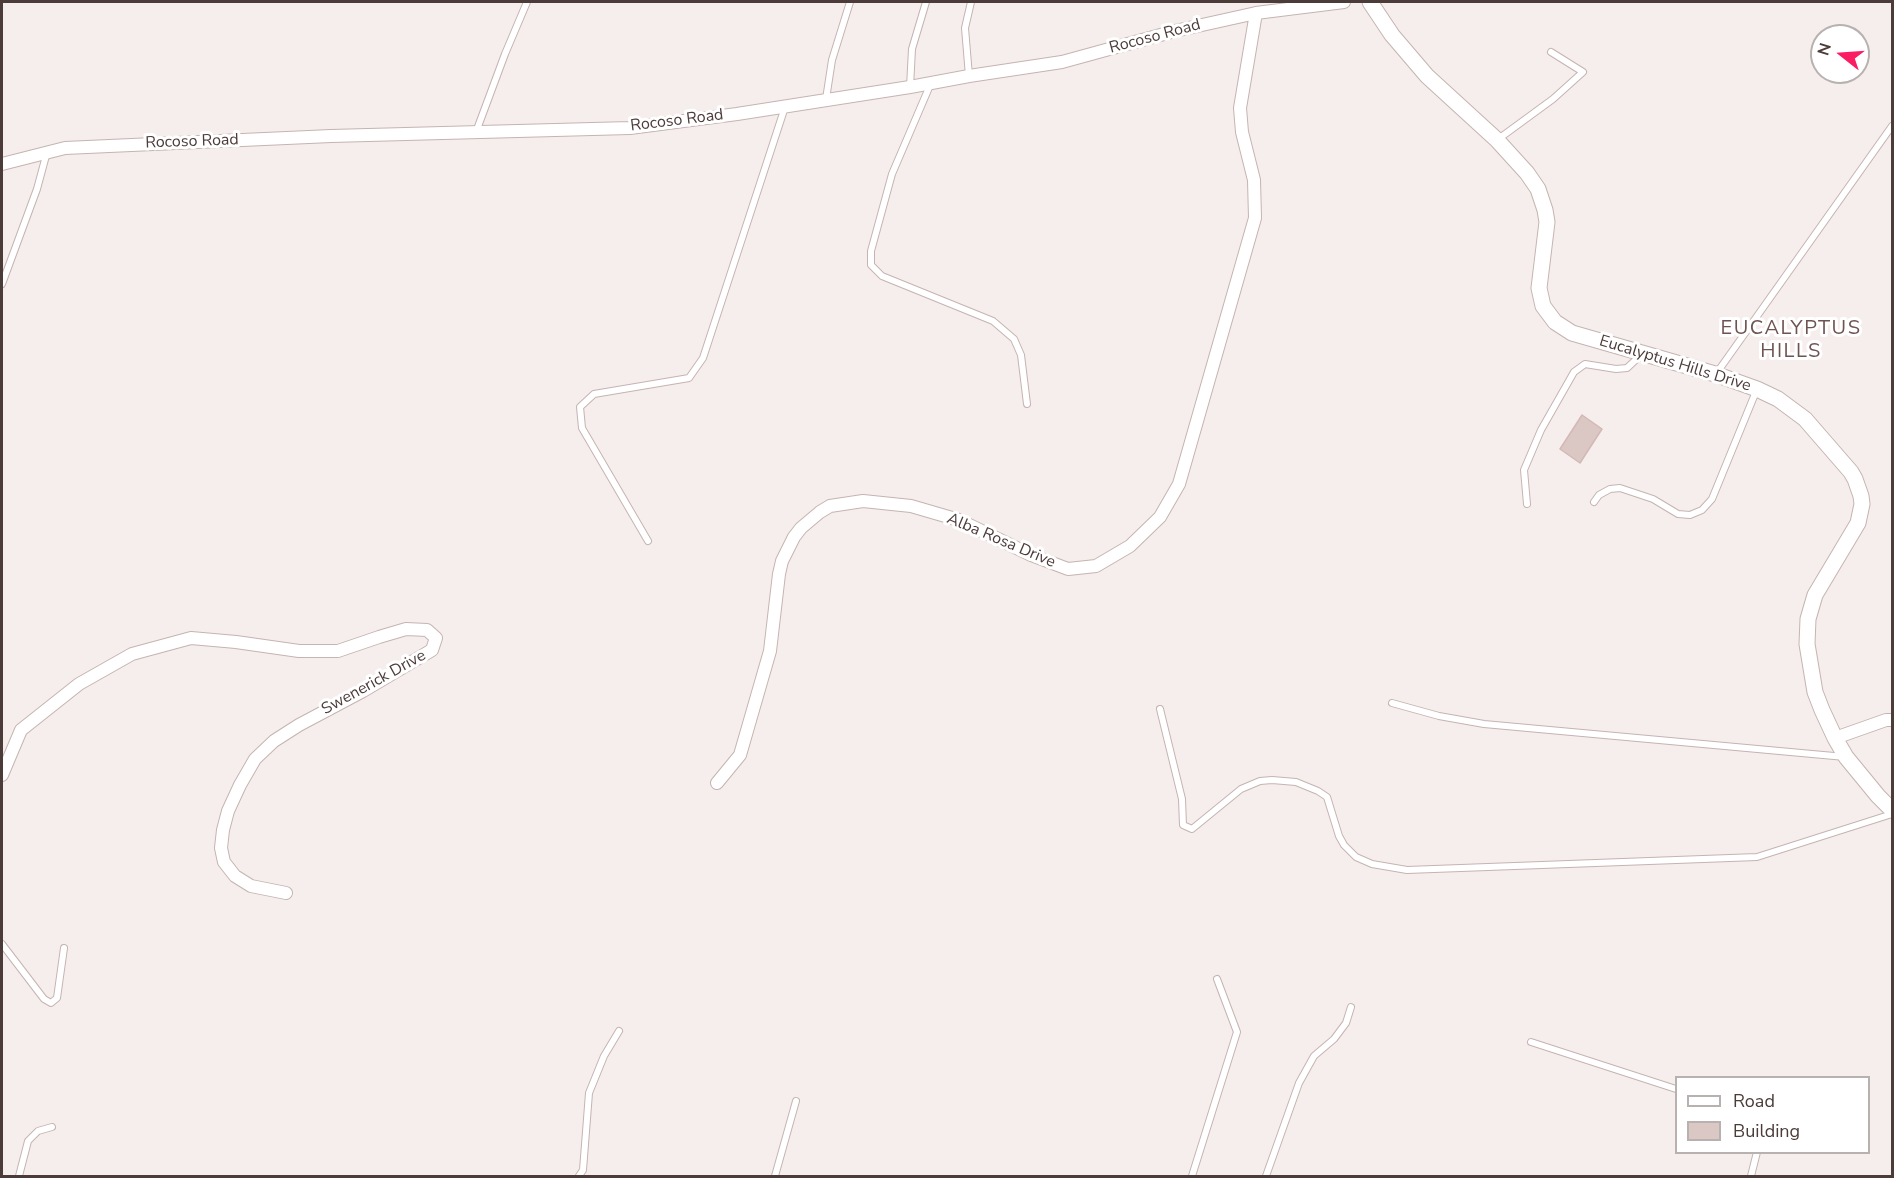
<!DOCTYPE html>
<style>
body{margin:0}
#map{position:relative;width:1894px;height:1178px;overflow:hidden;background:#f6eeec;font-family:"Nunito Sans",sans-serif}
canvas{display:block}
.frame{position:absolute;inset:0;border:3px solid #4b3b39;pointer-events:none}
.legend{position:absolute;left:1675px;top:1076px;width:195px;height:78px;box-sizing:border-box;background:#fff;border:2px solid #b7b1b0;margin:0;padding:8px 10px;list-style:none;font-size:18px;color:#4b3b39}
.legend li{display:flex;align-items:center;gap:12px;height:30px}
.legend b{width:30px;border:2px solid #b7b1b0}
.north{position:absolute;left:1810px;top:24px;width:60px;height:60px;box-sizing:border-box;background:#fff;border:2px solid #b7b1b0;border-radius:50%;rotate:287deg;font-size:16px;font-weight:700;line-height:24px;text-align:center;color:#4b3b39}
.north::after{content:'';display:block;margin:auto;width:21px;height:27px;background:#fb1d64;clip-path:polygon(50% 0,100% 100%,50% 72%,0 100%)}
</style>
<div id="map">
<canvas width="1894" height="1178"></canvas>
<div class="frame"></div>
<ul class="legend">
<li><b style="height:8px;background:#fff"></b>Road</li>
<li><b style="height:16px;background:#dbc7c4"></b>Building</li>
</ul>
<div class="north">N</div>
</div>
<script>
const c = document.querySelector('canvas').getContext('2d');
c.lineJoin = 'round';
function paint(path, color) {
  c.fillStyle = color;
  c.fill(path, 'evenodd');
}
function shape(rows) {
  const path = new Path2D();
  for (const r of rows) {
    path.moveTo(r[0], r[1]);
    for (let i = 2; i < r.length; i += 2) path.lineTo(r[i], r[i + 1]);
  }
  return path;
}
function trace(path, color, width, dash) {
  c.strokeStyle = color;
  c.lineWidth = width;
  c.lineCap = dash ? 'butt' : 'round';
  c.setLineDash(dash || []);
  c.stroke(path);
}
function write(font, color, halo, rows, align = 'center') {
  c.font = font + ' "Nunito Sans",sans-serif';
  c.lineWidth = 6;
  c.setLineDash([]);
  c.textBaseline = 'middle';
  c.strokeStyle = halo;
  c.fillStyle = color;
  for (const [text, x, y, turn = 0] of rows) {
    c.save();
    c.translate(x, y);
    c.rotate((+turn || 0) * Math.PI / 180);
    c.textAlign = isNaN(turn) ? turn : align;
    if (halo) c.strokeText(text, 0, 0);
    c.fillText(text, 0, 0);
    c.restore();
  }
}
const building = shape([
 [1582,415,1602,429,1580,463,1560,449,1582,415]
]);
const service = shape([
 [969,76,965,28,971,2],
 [931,83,892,174,871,251,871,265,882,276,993,321,1014,339,1021,355,1027,404],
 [910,87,912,49,926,2],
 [826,99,832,60,850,2],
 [476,132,505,54,527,2],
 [1497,140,1553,99,1583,72,1551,52],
 [2,284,37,189,47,152],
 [1716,374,1892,126],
 [1594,502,1599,495,1610,489,1620,488,1653,499,1678,514,1690,515,1702,510,1712,499,1757,389],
 [1527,504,1524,470,1541,430,1574,372,1585,364,1616,369,1627,368,1642,354],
 [648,541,582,428,580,407,594,394,689,378,703,358,785,107],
 [1392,703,1439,716,1484,724,1845,757],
 [1160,709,1182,799,1183,825,1192,829,1241,789,1260,781,1272,780,1296,782,1318,791,1327,797,1339,836,1344,845,1356,857,1372,864,1407,870,1757,857,1892,814],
 [2,944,44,999,51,1003,57,998,64,948],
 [1531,1042,1676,1089],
 [19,1176,28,1141,38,1131,52,1127],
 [579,1176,583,1170,589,1093,604,1056,619,1031],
 [775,1176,796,1101],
 [1192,1176,1237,1032,1217,979],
 [1266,1176,1299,1083,1314,1056,1334,1039,1346,1023,1351,1007],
 [1751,1176,1757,1152]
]);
const minor = shape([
 [2,164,65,148,331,136,630,128,737,114,910,87,969,76,1062,62,1175,31,1256,13,1344,2],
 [1835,738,1886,720,1892,720],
 [2,775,21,730,79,684,132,654,191,638,236,642,299,651,338,651,379,637,406,629,427,630,436,638,432,650,363,691,299,725,274,741,255,759,240,785,228,811,223,830,221,848,224,862,235,876,251,886,286,893],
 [717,783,740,755,770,651,779,574,782,561,794,537,801,528,820,512,830,506,863,501,911,506,959,520,1031,555,1068,569,1096,566,1130,546,1160,517,1179,484,1255,218,1254,180,1242,132,1240,108,1256,13]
]);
const tertiary = shape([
 [1370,2,1392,35,1427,76,1497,140,1527,173,1538,189,1545,210,1547,222,1539,288,1543,306,1555,322,1572,333,1715,374,1757,389,1778,399,1805,419,1851,472,1855,479,1861,496,1862,504,1858,523,1815,595,1808,619,1807,644,1815,692,1822,710,1835,738,1846,757,1878,796,1892,810]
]);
const streetNames = [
 ["Rocoso Road",1155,37,-15],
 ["Rocoso Road",677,121,-7],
 ["Rocoso Road",192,142,-2],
 ["Eucalyptus Hills Drive",1675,364,17],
 ["Alba Rosa Drive",1001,541,23],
 ["Swenerick Drive",374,683,-29]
];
const quarterNames = [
 ["EUCALYPTUS",1791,329],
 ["HILLS",1791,352]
];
paint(building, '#dbc7c4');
trace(building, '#d3b8b4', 1.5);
trace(service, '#c5b4b1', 8);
trace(minor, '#c5b4b1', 14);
trace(tertiary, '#c5b4b1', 17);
trace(service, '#fff', 6);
trace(minor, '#fff', 12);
trace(tertiary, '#fff', 15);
write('16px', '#4b3b39', '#fff', streetNames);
c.letterSpacing = '1.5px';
write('20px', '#6e5450', '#fff', quarterNames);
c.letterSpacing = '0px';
</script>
